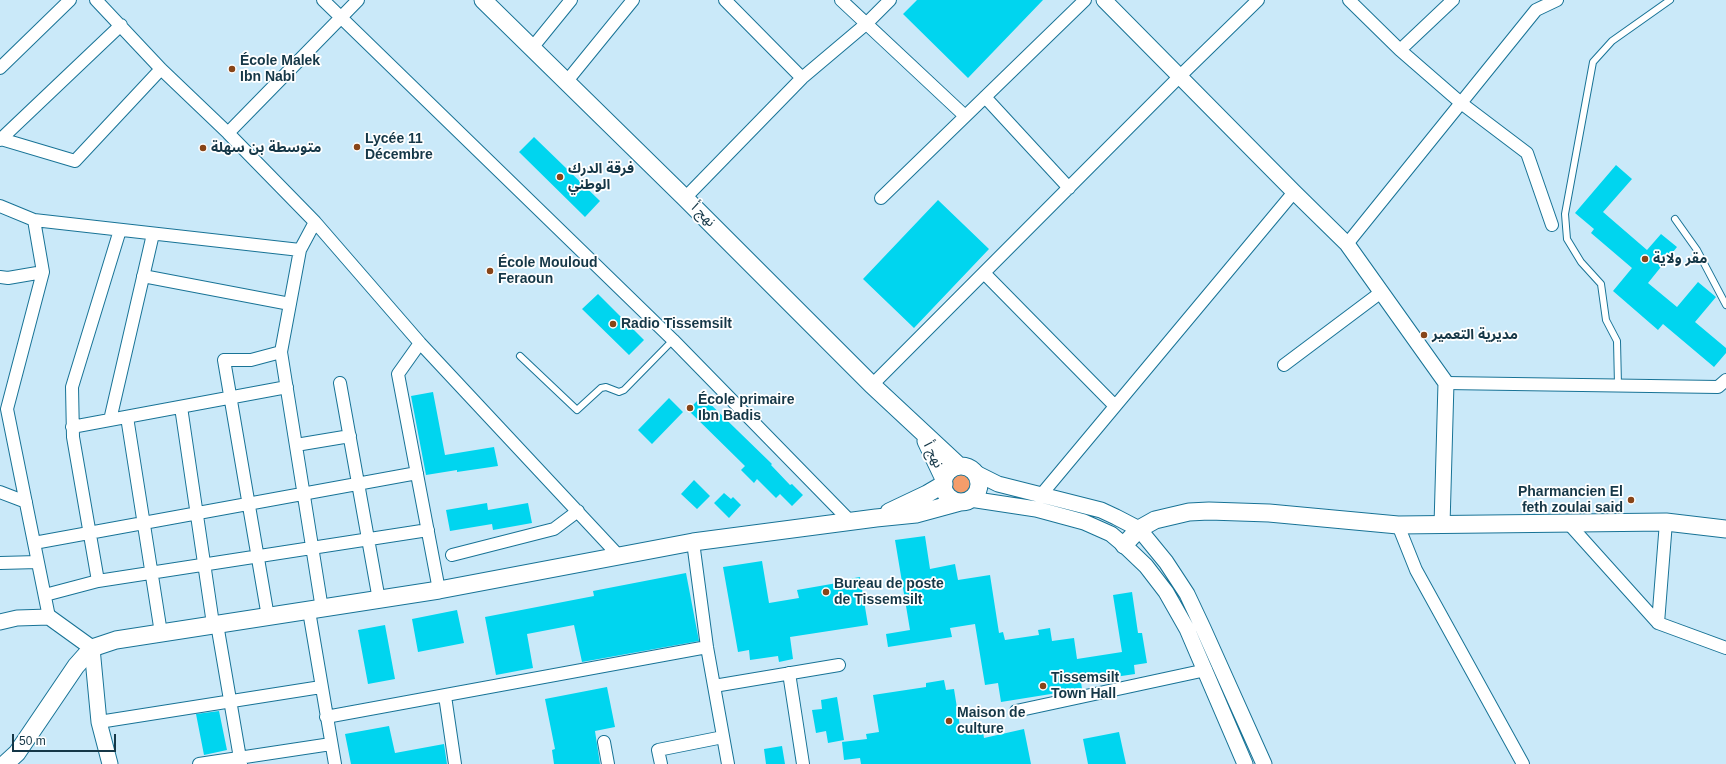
<!DOCTYPE html>
<meta charset="utf-8">
<style>
body{margin:0}
#map{position:relative;width:1726px;height:764px;overflow:hidden;background:#cae9f9;font-family:Arial,sans-serif}
canvas{display:block}
.scale{position:absolute;left:12px;top:734px;width:104px;height:18px;box-sizing:border-box;border:2px solid #153747;border-top:0;padding-left:5px;font-size:12px;line-height:14px;white-space:nowrap;color:#153747;-webkit-text-stroke:3px #fff;paint-order:stroke}
</style>
<div id="map">
<canvas width="1726" height="764"></canvas>
<div class="scale">50 m</div>
</div>
<script>
const c = document.querySelector('canvas').getContext('2d');
c.lineJoin = 'round';
function paint(path, color) {
  c.fillStyle = color;
  c.fill(path, 'evenodd');
}
function shape(rows) {
  const path = new Path2D();
  for (const r of rows) {
    if (r.length === 3) {
      path.moveTo(r[0] + r[2], r[1]);
      path.arc(r[0], r[1], r[2], 0, 2 * Math.PI);
      continue;
    }
    path.moveTo(r[0], r[1]);
    for (let i = 2; i < r.length; i += 2) path.lineTo(r[i], r[i + 1]);
  }
  return path;
}
function trace(path, color, width, dash) {
  c.strokeStyle = color;
  c.lineWidth = width;
  c.lineCap = dash ? 'butt' : 'round';
  c.setLineDash(dash || []);
  c.stroke(path);
}
function write(font, color, halo, rows, align = 'center') {
  c.font = font + ' Arial,"Noto Sans Arabic",sans-serif';
  c.lineWidth = 3.5;
  c.setLineDash([]);
  c.textBaseline = 'middle';
  c.strokeStyle = halo;
  c.fillStyle = color;
  for (const [text, x, y, turn = 0] of rows) {
    c.save();
    c.translate(x, y);
    c.rotate((+turn || 0) * Math.PI / 180);
    c.textAlign = isNaN(turn) ? turn : align;
    if (halo) c.strokeText(text, 0, 0);
    c.fillText(text, 0, 0);
    c.restore();
  }
}
const green = shape([
 [960,484,10]
]);
const building = shape([
 [917,0,1043,0,968,78,903,14],
 [534,137,600,201,585,217,519,152],
 [1616,165,1632,179,1603,212,1647,250,1661,234,1677,247,1648,283,1677,307,1698,282,1716,297,1695,322,1726,348,1726,353,1714,367,1663,324,1658,330,1613,291,1632,268,1591,233,1594,229,1575,213],
 [938,200,989,249,914,328,863,279],
 [598,294,644,340,629,355,582,309],
 [433,392,445,455,494,447,498,466,457,472,457,470,426,475,411,396],
 [702,396,772,464,771,465,790,485,792,484,803,495,792,506,780,494,776,498,757,479,754,483,741,470,745,466,688,410],
 [669,398,683,412,652,444,638,430],
 [694,480,710,496,697,509,681,494],
 [724,493,731,499,733,497,741,505,729,518,714,503],
 [487,503,488,510,528,503,532,523,493,530,492,524,450,531,446,510],
 [925,536,930,569,955,564,958,580,990,575,999,633,1003,632,1005,640,1039,635,1038,630,1050,628,1052,641,1074,638,1077,659,1122,652,1113,595,1132,592,1138,633,1142,633,1147,663,1134,665,1135,674,1081,682,1082,689,1001,702,998,683,985,685,975,624,950,628,952,637,888,647,886,634,910,630,895,540],
 [762,561,769,603,799,598,797,590,837,583,837,581,860,577,868,625,790,637,793,659,779,662,778,656,750,660,749,650,738,652,723,567],
 [686,573,699,641,582,662,574,625,527,634,533,668,496,675,485,617,594,596,593,591],
 [457,610,464,643,418,652,412,619],
 [385,625,395,679,368,684,358,630],
 [944,680,946,690,954,689,960,727,972,725,974,734,983,732,984,738,1024,729,1031,764,861,764,860,758,844,760,842,742,867,739,866,734,879,732,873,695,926,687,926,683],
 [607,687,615,727,595,731,600,764,554,764,552,750,555,749,545,699],
 [837,697,844,740,828,743,826,731,816,733,812,710,822,709,821,700],
 [219,711,227,750,204,755,196,714],
 [389,726,395,753,444,744,447,764,351,764,345,734],
 [1119,732,1126,764,1088,764,1083,739],
 [782,746,785,764,766,764,764,749]
]);
const service = shape([
 [1675,219,1697,250,1726,305],
 [520,356,577,410,601,388,606,387,619,392,624,390,673,340],
 [1618,385,1617,341,1606,320,1601,284,1581,262,1567,239,1565,214,1593,62,1612,41,1670,0]
]);
const minor = shape([
 [96,0,161,69,228,133,315,222,420,343,619,556],
 [323,0,673,340,850,521],
 [725,0,802,78],
 [841,0,965,116],
 [1349,0,1400,50,1461,103,1527,153,1552,225],
 [532,48,571,0],
 [1400,50,1453,0],
 [0,68,70,0],
 [567,81,633,0],
 [985,97,1069,188],
 [228,133,358,0],
 [1,139,75,161,161,69],
 [0,140,121,25],
 [685,198,802,78,866,24,890,0],
 [881,198,1085,0],
 [0,206,34,220,300,250,315,222],
 [34,220,43,272,7,409,49,617],
 [1347,244,1536,10,1557,0],
 [300,250,281,352,322,609],
 [984,273,1115,406],
 [143,276,290,304],
 [0,277,8,278,43,272],
 [420,343,398,374,439,590],
 [1284,365,1380,293],
 [340,383,379,600],
 [1446,383,1718,387,1726,380],
 [872,385,1179,77,1258,0],
 [181,407,213,624],
 [127,417,161,633],
 [110,420,153,234],
 [72,427,287,387],
 [296,445,350,436],
 [0,492,26,502],
 [1041,495,1294,192],
 [1666,522,1658,623,1726,648],
 [1569,524,1658,623],
 [1398,525,1416,570,1523,764],
 [693,542,707,647,728,764],
 [34,543,417,473],
 [452,555,554,529,578,511],
 [0,563,38,562],
 [98,581,73,437,72,387,120,230],
 [45,595,98,581,428,530],
 [309,611,335,764],
 [268,617,224,360,251,360,281,352],
 [217,624,241,764],
 [789,673,803,764],
 [714,686,839,665],
 [445,696,455,764],
 [1016,711,1206,670],
 [326,717,707,647],
 [99,722,321,687],
 [604,742,608,764],
 [199,764,331,744],
 [661,764,658,750,723,737]
]);
const tertiary = shape([
 [1104,0,1294,192,1347,244,1446,383,1442,525],
 [974,472,998,484,1101,510,1116,517,1139,529,1166,562,1187,594,1203,628,1264,764],
 [970,499,1036,509,1084,522,1111,534,1124,545,1146,566,1166,592,1187,629,1245,764],
 [0,622,17,618,49,617,92,648,99,722,110,764]
]);
const secondary = shape([
 [483,0,685,198,872,385,959,466],
 [926,441,944,479],
 [961,484,18],
 [889,512,927,494,944,484],
 [1124,545,1139,529,1155,520,1189,512,1209,511,1269,513,1398,525,1666,522,1726,529],
 [5,764,17,753,76,666,92,648,116,640,439,590,693,542,876,518,916,514,960,502]
]);
const markers = [
 [232,69,4,"#884518"],
 [357,147,4,"#884518"],
 [203,148,4,"#884518"],
 [560,177,4,"#884518"],
 [1645,259,4,"#884518"],
 [490,271,4,"#884518"],
 [613,324,4,"#884518"],
 [1424,335,4,"#884518"],
 [690,408,4,"#884518"],
 [1631,500,4,"#884518"],
 [826,592,4,"#884518"],
 [1043,686,4,"#884518"],
 [949,721,4,"#884518"]
];
const poiNames = [
 ["École Malek",240,61],
 ["Ibn Nabi",240,77],
 ["Lycée 11",365,139],
 ["Décembre",365,155],
 ["متوسطة بن سهلة",211,148],
 ["فرقة الدرك",568,169],
 ["الوطني",568,185],
 ["مقر ولاية",1653,259],
 ["École Mouloud",498,263],
 ["Feraoun",498,279],
 ["Radio Tissemsilt",621,324],
 ["مديرية التعمير",1432,335],
 ["École primaire",698,400],
 ["Ibn Badis",698,416],
 ["Pharmancien El",1623,492,"right"],
 ["feth zoulai said",1623,508,"right"],
 ["Bureau de poste",834,584],
 ["de Tissemsilt",834,600],
 ["Tissemsilt",1051,678],
 ["Town Hall",1051,694],
 ["Maison de",957,713],
 ["culture",957,729]
];
const streetNames = [
 ["نهج أ",703,215,45],
 ["نهج أ",933,455,64]
];
paint(green, '#f49d6b');
paint(building, '#00d5ef');
trace(service, '#187396', 8);
trace(minor, '#187396', 14);
trace(tertiary, '#187396', 17);
trace(secondary, '#187396', 19);
trace(service, '#fff', 6);
trace(minor, '#fff', 12);
trace(tertiary, '#fff', 15);
trace(secondary, '#fff', 17);
for (const [x, y, r, color] of markers) {
  const dot = new Path2D();
  dot.arc(x, y, r, 0, 2 * Math.PI);
  c.fillStyle = color;
  c.fill(dot);
  trace(dot, '#fff', 1.5);
}
write('bold 14px', '#153747', '#fff', poiNames, 'left');
write('14px', '#153747', '#fff', streetNames);
</script>
